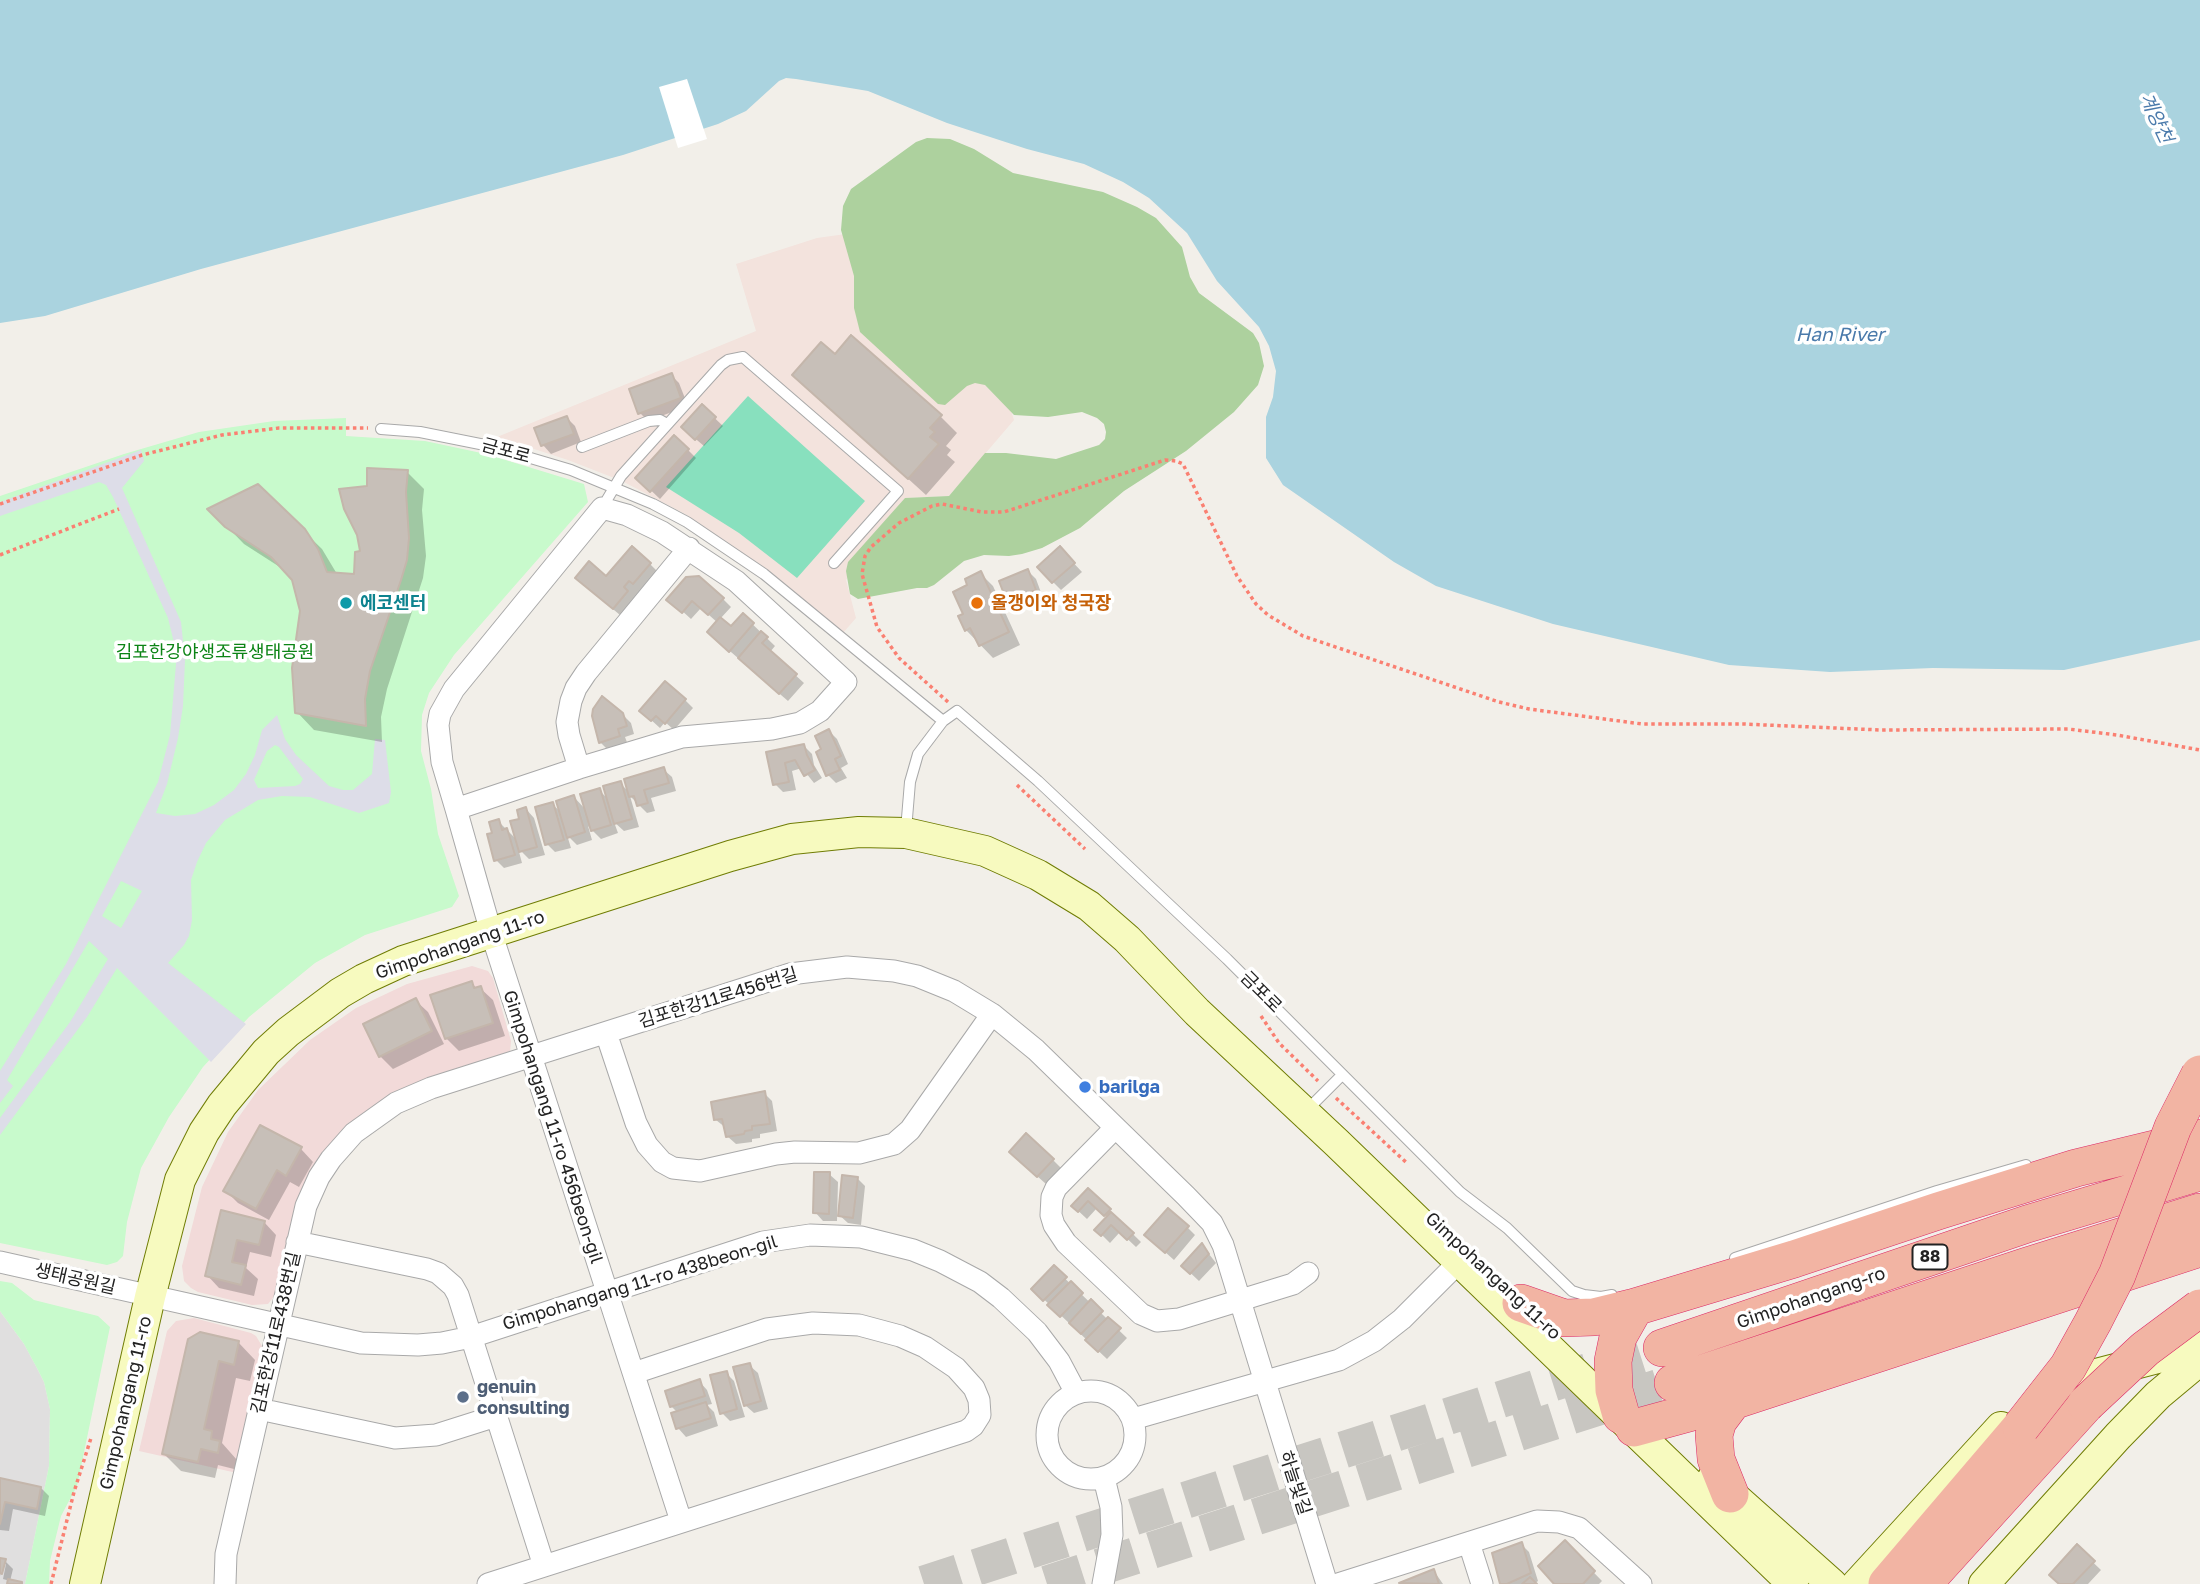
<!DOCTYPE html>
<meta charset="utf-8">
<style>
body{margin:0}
canvas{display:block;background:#f2efe9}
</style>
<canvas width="2200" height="1584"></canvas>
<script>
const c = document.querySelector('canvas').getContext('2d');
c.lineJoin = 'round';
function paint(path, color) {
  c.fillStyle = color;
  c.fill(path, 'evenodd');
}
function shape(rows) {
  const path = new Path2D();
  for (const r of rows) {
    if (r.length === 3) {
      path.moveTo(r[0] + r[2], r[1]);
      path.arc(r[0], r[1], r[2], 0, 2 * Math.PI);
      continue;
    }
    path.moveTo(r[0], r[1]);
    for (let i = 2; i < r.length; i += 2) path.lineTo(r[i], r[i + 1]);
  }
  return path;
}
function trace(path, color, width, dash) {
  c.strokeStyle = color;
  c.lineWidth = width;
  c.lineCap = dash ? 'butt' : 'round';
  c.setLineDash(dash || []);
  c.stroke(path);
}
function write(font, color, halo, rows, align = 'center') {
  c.font = font + ' "Golos Text","Noto Sans KR",sans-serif';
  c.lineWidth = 7;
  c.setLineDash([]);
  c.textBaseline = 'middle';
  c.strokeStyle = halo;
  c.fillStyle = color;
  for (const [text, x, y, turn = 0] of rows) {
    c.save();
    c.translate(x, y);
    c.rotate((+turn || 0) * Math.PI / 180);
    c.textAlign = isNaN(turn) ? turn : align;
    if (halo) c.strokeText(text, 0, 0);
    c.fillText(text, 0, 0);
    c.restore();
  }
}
const residential = shape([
 [0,1311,24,1344,38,1370,44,1382,50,1409,49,1466,25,1584,0,1584]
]);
const commercial = shape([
 [472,966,488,971,493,978,511,1041,510,1052,351,1125,276,1294,268,1304,252,1305,198,1292,191,1288,184,1281,182,1266,202,1187,228,1132,258,1090,310,1040,356,1008,407,984],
 [194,1318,251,1333,256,1336,262,1346,237,1473,139,1451,167,1331,176,1321]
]);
const military = shape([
 [853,233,985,385,1011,411,1014,420,949,496,905,498,846,580,856,618,843,633,768,570,685,514,622,481,568,460,497,437,756,331,736,264,817,238]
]);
const forest = shape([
 [927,138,950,139,974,149,1013,173,1103,192,1137,207,1156,218,1182,247,1190,277,1199,293,1253,333,1259,343,1264,366,1258,385,1234,412,1186,451,1124,491,1080,528,1042,548,1022,554,1009,556,984,555,964,561,934,585,927,588,917,588,858,599,850,594,846,571,848,562,905,498,949,496,985,453,1006,453,1056,459,1099,445,1105,439,1106,432,1104,424,1097,418,1082,412,1048,417,1014,415,985,385,975,383,967,386,945,405,938,404,860,332,854,308,854,276,841,230,843,206,851,189,916,142]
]);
const park = shape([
 [346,418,346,436,425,441,486,454,584,484,588,502,454,655,429,693,422,715,421,751,431,789,438,834,459,896,452,907,365,935,315,963,249,1017,203,1067,169,1117,141,1168,127,1222,123,1256,117,1262,107,1265,0,1243,0,496,124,454,199,432,274,421],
 [0,1281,12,1283,34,1300,98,1316,110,1327,77,1486,61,1516,50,1561,49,1584,25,1584,49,1466,50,1409,44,1382,38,1370,24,1344,0,1311]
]);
const pitch = shape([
 [748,396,865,501,797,578,739,533,666,487]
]);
const plaza = shape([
 [141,450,144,461,122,488,181,622,185,660,183,706,178,738,167,784,156,813,175,816,195,814,214,805,234,790,246,774,255,755,262,730,277,715,285,739,296,755,329,786,343,790,353,790,372,774,375,739,385,740,391,792,389,803,359,813,310,797,282,796,258,800,225,820,206,843,197,862,191,880,192,920,189,936,184,945,168,963,246,1024,211,1062,117,968,87,1017,0,1135,0,1118,70,1022,108,959,89,941,7,1080,13,1086,0,1103,0,1071,66,964,158,782,170,735,176,664,175,647,168,618,113,497,106,485,99,482,0,516,0,502],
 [275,745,279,747,303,779,300,784,295,786,258,788,254,780,267,751],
 [121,881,142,891,121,928,102,916]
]);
const water = shape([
 [0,0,2200,0,2200,640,2064,670,1933,668,1830,672,1729,665,1553,624,1436,586,1394,562,1283,485,1266,458,1266,417,1273,397,1276,371,1269,346,1259,327,1217,281,1187,233,1149,198,1123,182,1084,164,1027,149,947,123,868,91,796,79,786,78,779,81,746,111,718,124,623,155,201,269,45,316,0,323]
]);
const pier = shape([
 [687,79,707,139,678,148,659,87]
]);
const shadow = shape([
 [835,356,940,416,957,433,946,446,951,450,947,455,955,462,926,495,794,375],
 [671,375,679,383,688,406,648,421,640,413],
 [702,406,723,426,704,446,691,435],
 [567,418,575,426,581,442,551,454,543,445],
 [688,450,696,458,660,499,638,478],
 [407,472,424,489,422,510,426,556,423,578,387,689,381,717,382,742,314,730,297,712,301,611,294,579,286,571,244,544,210,509,257,486,322,549,337,574,356,575,362,553,368,488],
 [1068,557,1082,572,1061,590,1053,582],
 [650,564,662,576,626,620,590,590,606,579],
 [1028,571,1036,579,1043,598,1017,609,1009,601],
 [980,573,993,586,1020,645,993,658,966,630,970,586],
 [669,599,723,599,731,607,720,619,731,629,743,615,775,646,770,652,804,683,788,701,717,640,718,623,701,608,691,619],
 [685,700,693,708,674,730,665,722,660,728,650,719],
 [622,714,631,723,634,734,625,737,628,745,608,750,600,742],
 [829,731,837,739,848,764,841,768,847,778,836,783,828,775,823,750],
 [804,746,812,754,814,765,822,778,814,783,802,768,792,771,796,790,783,792,775,784,769,753],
 [663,769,672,777,676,791,651,798,655,811,647,813,630,796,639,827,624,831,614,822,618,833,601,839,588,826,592,840,577,845,567,835,571,848,555,852,547,844,552,804,562,813,574,797,586,810,599,790,609,800,620,783,629,792],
 [526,809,534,818,545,855,529,859,518,848,522,863,504,868,496,860,494,834,498,821,518,841,521,820],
 [472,983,477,989,480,988,493,1000,505,1036,459,1051,446,1038],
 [415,1000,428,1012,444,1044,393,1069,380,1056],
 [764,1093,772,1101,777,1131,760,1134,760,1138,752,1139,752,1142,736,1144,727,1136,726,1128,716,1120],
 [301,1149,313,1162,299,1187,290,1182,269,1220,238,1203,226,1191],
 [1019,1160,1053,1160,1061,1168,1046,1184],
 [829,1174,838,1182,837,1221,823,1221,815,1212],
 [857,1178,865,1186,861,1225,848,1223,838,1214],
 [1088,1190,1141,1242,1136,1247,1120,1232,1110,1243,1097,1230,1108,1218,1097,1208,1087,1219,1073,1206],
 [222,1212,264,1222,276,1235,271,1257,250,1252,246,1268,258,1279,254,1296,219,1288,207,1275],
 [1187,1227,1195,1235,1174,1260,1155,1243],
 [1202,1245,1216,1263,1199,1281,1183,1266],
 [1054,1268,1127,1338,1107,1359,1033,1289],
 [190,1340,238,1342,255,1360,250,1381,236,1378,222,1443,237,1460,234,1469,218,1465,215,1478,181,1471,164,1454],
 [749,1365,758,1373,768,1409,754,1413,745,1405],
 [726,1373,734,1381,745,1417,730,1421,722,1413],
 [699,1381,707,1390,712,1404,707,1405,714,1412,718,1426,686,1437,678,1428,678,1413,671,1406],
 [0,1480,41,1488,49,1496,45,1516,13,1509,9,1531,0,1530],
 [1565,1543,1602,1581,1599,1584,1556,1584],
 [1521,1544,1529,1552,1538,1581,1534,1584,1501,1584],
 [2077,1547,2101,1570,2088,1584,2061,1584],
 [0,1560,5,1561,13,1569,10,1581,22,1584,9,1584,10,1581,3,1579,6,1564,3,1564,0,1576],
 [1434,1571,1443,1584,1402,1584]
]);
const building = shape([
 [851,335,942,415,930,428,935,432,930,437,939,444,908,479,792,375,821,342,835,354,851,335],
 [672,373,681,398,638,414,629,389,672,373],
 [702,404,716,417,695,440,681,427,702,404],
 [567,416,574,434,541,446,534,428,567,416],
 [674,435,689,449,650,492,635,478,674,435],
 [367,468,408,470,406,492,409,538,407,560,401,580,370,671,365,699,366,726,295,713,292,668,300,611,292,580,271,557,225,527,207,509,258,484,305,529,318,549,327,572,354,574,355,552,360,551,357,535,344,509,339,489,367,486,367,468],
 [632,546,651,563,633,584,629,581,624,587,628,591,613,609,575,578,589,561,606,576,632,546],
 [1060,546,1075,563,1052,583,1037,567,1060,546],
 [1028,569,1036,590,1007,602,999,581,1028,569],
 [981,571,1009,632,979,646,970,628,965,631,958,616,963,614,953,592,967,585,965,579,981,571],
 [699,576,724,598,708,615,692,601,682,613,666,600,686,577,699,576],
 [743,613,754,623,729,652,707,632,720,617,731,626,743,613],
 [761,631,768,637,762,643,797,674,779,694,738,658,761,631],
 [665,681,686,699,665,724,656,716,651,721,639,711,665,681],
 [602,696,623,713,627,726,618,729,620,736,599,743,592,716,593,709,602,696],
 [829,729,841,756,835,759,840,770,826,776,816,752,821,749,815,736,829,729],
 [804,744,807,755,815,770,804,776,795,760,785,763,789,782,773,785,766,752,804,744],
 [664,767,669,783,644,790,648,803,637,806,634,796,629,797,624,779,664,767],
 [621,781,632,819,614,824,603,786,621,781],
 [600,788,611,825,591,831,580,794,600,788],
 [574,795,585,832,567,838,556,801,574,795],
 [553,802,564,840,545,845,535,807,553,802],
 [526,807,537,847,519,852,510,821,519,819,517,810,526,807],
 [499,819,502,830,507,828,515,855,494,861,487,834,492,833,489,822,499,819],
 [472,981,474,988,481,986,493,1023,445,1039,430,995,472,981],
 [416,998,432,1031,379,1057,363,1024,416,998],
 [765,1091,770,1124,752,1126,752,1130,745,1131,744,1134,726,1137,722,1119,714,1120,711,1102,765,1091],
 [260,1125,302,1147,286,1176,277,1170,256,1209,223,1191,260,1125],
 [1026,1133,1054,1159,1037,1177,1009,1152,1026,1133],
 [814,1172,830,1172,829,1214,813,1213,814,1172],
 [842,1175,858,1177,853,1218,838,1216,842,1175],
 [1088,1188,1111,1209,1104,1216,1088,1201,1078,1212,1071,1206,1088,1188],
 [1168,1208,1189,1226,1165,1253,1144,1235,1168,1208],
 [221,1210,265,1221,259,1245,237,1240,232,1262,246,1265,241,1285,205,1276,221,1210],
 [1111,1212,1134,1233,1127,1240,1111,1225,1101,1236,1094,1230,1111,1212],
 [1202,1243,1209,1254,1190,1274,1181,1266,1202,1243],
 [1054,1265,1067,1277,1043,1301,1031,1289,1054,1265],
 [1071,1281,1083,1293,1060,1317,1047,1305,1071,1281],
 [1091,1299,1103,1311,1081,1334,1069,1323,1091,1299],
 [1108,1317,1121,1328,1098,1352,1085,1340,1108,1317],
 [200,1332,239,1341,234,1365,219,1361,204,1429,212,1431,211,1439,220,1441,218,1453,201,1449,198,1462,162,1454,188,1339,200,1332],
 [750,1363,761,1401,744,1406,733,1367,750,1363],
 [727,1371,737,1409,720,1414,710,1375,727,1371],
 [700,1379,705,1396,670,1407,665,1391,700,1379],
 [706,1402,711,1418,676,1429,671,1413,706,1402],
 [0,1478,41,1487,37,1509,5,1502,0,1524,0,1478],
 [1565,1540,1595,1571,1583,1584,1554,1584,1538,1566,1565,1540],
 [1522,1542,1531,1573,1507,1584,1500,1584,1492,1553,1522,1542],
 [2077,1544,2095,1561,2073,1584,2059,1584,2049,1575,2077,1544],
 [0,1558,6,1559,2,1574,0,1573,0,1558],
 [1434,1569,1439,1584,1399,1583,1434,1569],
 [1530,1577,1537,1584,1522,1584,1530,1577],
 [8,1579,22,1582,22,1584,7,1584,8,1579]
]);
const trunkTunnel = shape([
 [924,1584,1662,1348],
 [1047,1584,1673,1383]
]);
const path = shape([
 [0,504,142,455,222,435,279,428,368,428],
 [0,555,119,509],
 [948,702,899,658,877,627,862,574,865,556,871,547,899,523,932,506,942,504,982,512,1004,512,1165,460,1176,461,1183,464,1237,576,1256,604,1268,615,1303,636,1499,702,1529,709,1642,724,1743,724,1881,730,2068,729,2117,735,2200,750],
 [1017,785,1085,849],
 [1261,1016,1279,1043,1318,1081],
 [1336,1098,1408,1164],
 [51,1584,74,1492,91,1438]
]);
const service = shape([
 [381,429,420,432,490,446,571,470,653,504,687,522,764,574,943,721],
 [582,447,649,421,660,420,667,424],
 [602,508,621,476,721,365,728,360,743,357,898,491,834,563],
 [906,830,910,782,918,754,943,721,957,711,1038,781,1227,959,1460,1192,1507,1228,1572,1291,1584,1295,1601,1297,1612,1295],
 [1312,1105,1342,1075],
 [1735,1258,1937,1191,2026,1165]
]);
const minor = shape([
 [579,768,569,735,567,722,571,701,576,688,586,673,689,548],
 [456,809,579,768,682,737,772,729,800,723,820,711,846,682,736,581,662,532,627,515,602,508,454,689,440,714,438,725,442,762,456,809,477,883,491,932,681,1521],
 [606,1033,636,1123,647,1145,662,1162,673,1168,700,1171,776,1154,795,1152,859,1153,894,1144,910,1130,992,1014],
 [1115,1128,1056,1188,1052,1197,1051,1215,1054,1225,1066,1243,1141,1314,1157,1321,1179,1319,1293,1284,1308,1273],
 [297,1242,427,1269,438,1273,453,1286,458,1295,544,1566],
 [0,1262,361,1343,418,1345,442,1343,471,1337,763,1242,810,1235,861,1237,913,1250,940,1261,980,1282,1001,1298,1037,1332,1059,1361,1076,1393],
 [1091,1435,44],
 [259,1409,395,1438,436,1435,496,1416],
 [1133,1419,1339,1360,1374,1341,1402,1319,1459,1262],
 [1469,1543,1482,1584],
 [225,1584,226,1554,306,1206,319,1177,331,1159,354,1133,396,1103,431,1088,790,974,847,967,894,971,917,976,954,991,992,1014,1036,1050,1186,1196,1212,1223,1223,1245,1327,1584],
 [488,1584,966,1431,973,1426,980,1415,979,1400,974,1388,956,1368,925,1347,900,1336,859,1325,813,1323,767,1329,634,1373],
 [1103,1584,1112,1535,1111,1507,1104,1478],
 [1338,1584,1537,1521,1559,1522,1579,1528,1641,1584]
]);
const secondary = shape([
 [2044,1396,2100,1373,2200,1347],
 [1713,1478,1832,1584],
 [85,1584,150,1297,180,1180,204,1132,222,1105,266,1052,288,1032,340,993,364,979,403,961,730,856,792,839,859,832,906,833,985,851,1038,875,1089,906,1127,939,1197,1012,1337,1143,1793,1584],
 [1857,1584,2001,1427],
 [1984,1584,2118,1436,2158,1395,2200,1360]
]);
const trunk = shape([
 [1521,1303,1564,1318,1594,1317,1635,1307,1794,1259,1938,1211,2076,1168,2200,1138],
 [1662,1348,2027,1224,2200,1172],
 [1673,1383,2027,1266,2200,1212],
 [1621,1415,1614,1390,1613,1361,1618,1337,1635,1307],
 [1634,1428,1733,1401,2200,1248],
 [1730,1494,1716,1459,1714,1435,1718,1421,1733,1401],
 [1887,1584,2021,1427],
 [1923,1584,2086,1404]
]);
const trunkBridge = shape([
 [2086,1404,2145,1349,2200,1308],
 [2021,1427,2068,1367,2093,1322,2117,1275,2173,1127,2200,1074]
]);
const markers = [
 [346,603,7,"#0f9aa8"],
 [977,603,7,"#e8710a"],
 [1085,1087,7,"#3f7fe0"],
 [463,1397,7,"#5c6f8a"]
];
const shields = [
 [1930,1257,35]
];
const shieldNames = [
 ["88",1930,1257]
];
const streetNames = [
 ["금포로",506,451,15],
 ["Gimpohangang 11-ro",460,945,-19],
 ["금포로",1261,992,45],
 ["김포한강11로456번길",718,998,-17],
 ["Gimpohangang 11-ro 456beon-gil",553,1127,72],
 ["Gimpohangang 11-ro",1493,1276,43],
 ["생태공원길",75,1279,13],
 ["Gimpohangang 11-ro 438beon-gil",640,1283,-17],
 ["Gimpohangang-ro",1811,1298,-19],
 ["김포한강11로438번길",276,1333,-77],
 ["Gimpohangang 11-ro",126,1403,-77],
 ["하늘빛길",1295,1483,72]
];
const cultureNames = [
 ["에코센터",360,603]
];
const foodNames = [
 ["올갱이와 청국장",991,603]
];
const parkNames = [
 ["김포한강야생조류생태공원",215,652]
];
const shopNames = [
 ["barilga",1099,1087]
];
const serviceNames = [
 ["genuin",477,1387],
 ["consulting",477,1408]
];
const waterNames = [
 ["계양천",2156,118,65],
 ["Han River",1840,335]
];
paint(residential, '#e0dfdf');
paint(commercial, '#f2dad9');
paint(military, '#f3e3dd');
paint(forest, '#add19e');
paint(park, '#c8facc');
paint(pitch, '#88e0be');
paint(plaza, '#dddde8');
paint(water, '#aad3df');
paint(pier, '#fff');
paint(shadow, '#0003');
paint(building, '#c7bfb8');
trace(building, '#c4b6ab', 2);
trace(trunkTunnel, '#c8c6c1', 37, [37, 18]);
trace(service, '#a9a9a9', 12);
trace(minor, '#a9a9a9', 23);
trace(secondary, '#707d05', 32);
trace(trunk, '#dc2a67', 38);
trace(path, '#fa8072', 3.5, [3.5, 3.5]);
trace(service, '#fff', 10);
trace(minor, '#fff', 21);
trace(secondary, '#f7fabf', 30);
trace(trunk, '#f2b4a3', 37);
trace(trunkBridge, '#dc2a67', 38, []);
trace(trunkBridge, '#f2b4a3', 37);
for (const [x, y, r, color] of markers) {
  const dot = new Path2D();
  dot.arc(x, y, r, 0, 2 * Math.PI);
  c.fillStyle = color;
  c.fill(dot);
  trace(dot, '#fff', 2.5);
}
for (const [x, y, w] of shields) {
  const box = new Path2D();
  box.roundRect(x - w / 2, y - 12.5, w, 25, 5);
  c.fillStyle = '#fff';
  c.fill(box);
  trace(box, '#222', 2);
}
write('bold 16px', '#222', null, shieldNames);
write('18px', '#222', '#fff', streetNames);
write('bold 18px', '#0d838f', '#fff', cultureNames, 'left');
write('bold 18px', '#c56008', '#fff', foodNames, 'left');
write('18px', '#0c8416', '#fff', parkNames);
write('bold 18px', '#366cbe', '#fff', shopNames, 'left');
write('bold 18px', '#4e5e75', '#fff', serviceNames, 'left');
write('italic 19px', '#4a7aab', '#fff', waterNames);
</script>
